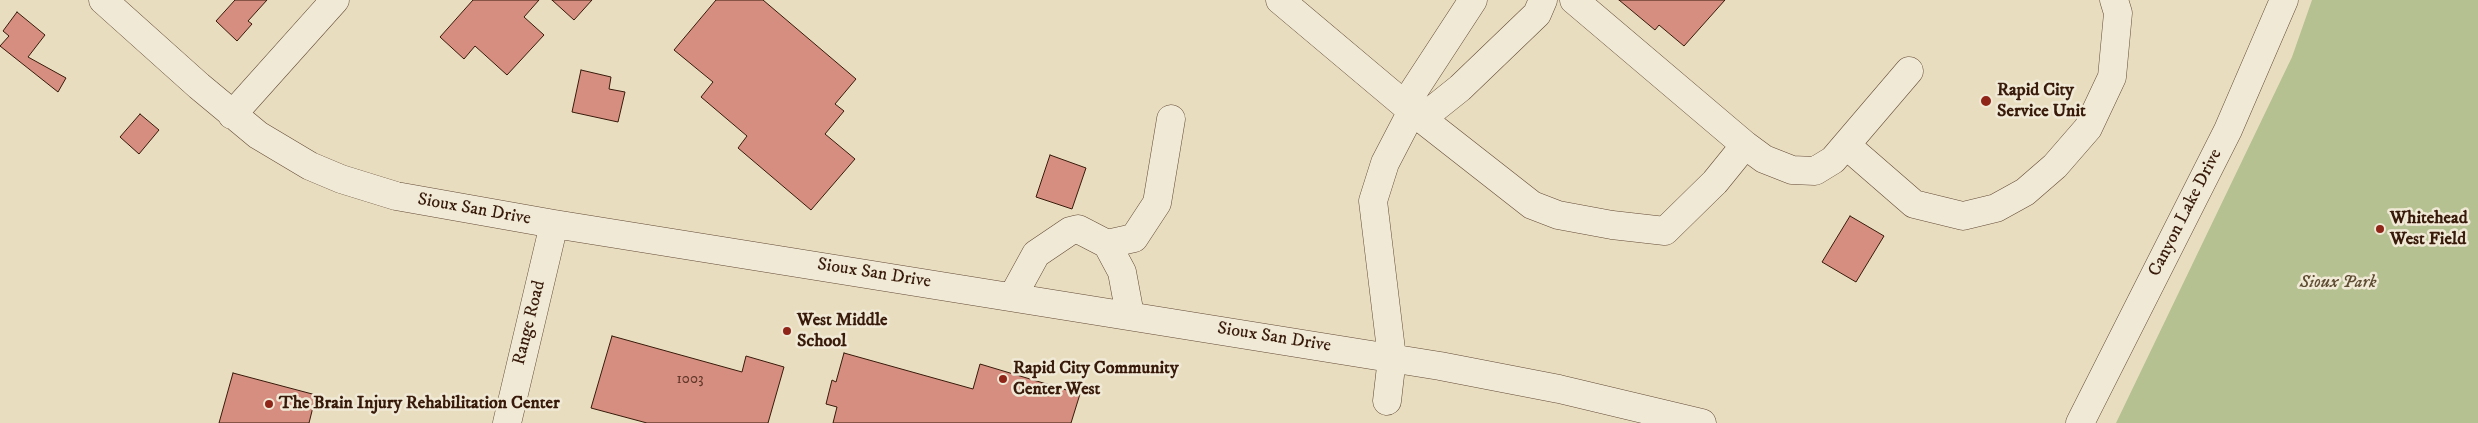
<!DOCTYPE html>
<style>
body{margin:0}
canvas{display:block;background:#e8ddbf}
</style>
<canvas width="2478" height="423"></canvas>
<script>
const c = document.querySelector('canvas').getContext('2d');
c.lineJoin = 'round';
function paint(path, color) {
  c.fillStyle = color;
  c.fill(path, 'evenodd');
}
function shape(rows) {
  const path = new Path2D();
  for (const r of rows) {
    path.moveTo(r[0], r[1]);
    for (let i = 2; i < r.length; i += 2) path.lineTo(r[i], r[i + 1]);
  }
  return path;
}
function trace(path, color, width, dash) {
  c.strokeStyle = color;
  c.lineWidth = width;
  c.lineCap = dash ? 'butt' : 'round';
  c.setLineDash(dash || []);
  c.stroke(path);
}
function write(font, color, halo, rows, align = 'center') {
  c.font = font + ' "IM FELL DW Pica",serif';
  c.lineWidth = 5;
  c.setLineDash([]);
  c.textBaseline = 'middle';
  c.strokeStyle = halo;
  c.fillStyle = color;
  for (const [text, x, y, turn = 0] of rows) {
    c.save();
    c.translate(x, y);
    c.rotate((+turn || 0) * Math.PI / 180);
    c.textAlign = isNaN(turn) ? turn : align;
    if (halo) c.strokeText(text, 0, 0);
    c.fillText(text, 0, 0);
    c.restore();
  }
}
const green = shape([
 [2312,0,2478,0,2478,423,2116,423,2292,57]
]);
const building = shape([
 [235,0,267,0,248,21,252,24,237,41,216,21,235,0],
 [473,0,539,0,524,17,544,35,507,75,475,46,464,59,440,37,473,0],
 [552,0,592,0,574,20,552,0],
 [716,0,763,0,856,79,835,104,844,111,825,134,855,159,811,210,738,148,747,136,701,97,713,82,674,50,716,0],
 [1619,0,1725,0,1684,46,1659,25,1655,30,1619,0],
 [17,12,45,35,28,57,66,78,58,92,0,46,9,36,3,31,17,12],
 [581,70,611,77,609,89,625,92,618,122,572,112,581,70],
 [140,114,159,130,139,154,120,137,140,114],
 [1050,155,1086,168,1072,209,1036,197,1050,155],
 [1850,216,1884,236,1856,282,1822,262,1850,216],
 [612,336,742,372,746,356,784,367,768,423,647,423,591,408,612,336],
 [844,353,973,389,980,364,1080,394,1071,423,833,423,837,407,826,404,832,380,836,382,844,353],
 [233,373,316,395,309,423,219,423,233,373]
]);
const minor = shape([
 [103,0,199,86,258,135,310,166,341,179,396,196,554,224,1440,366,1559,389,1702,423],
 [1280,0,1412,111,1385,163,1373,201,1392,358,1387,401],
 [1473,0,1411,95,1412,111,1430,112,1460,88,1537,14,1543,0],
 [1574,0,1745,145],
 [1412,111,1532,205,1558,215,1612,225,1665,231,1715,182,1745,145,1764,159,1792,170,1815,171,1833,160,1909,71],
 [232,115,335,0],
 [1846,145,1914,204,1963,216,1996,208,2025,192,2055,166,2088,128,2112,77,2118,13,2114,0],
 [1107,244,1134,238,1157,203,1171,119],
 [1013,296,1036,254,1070,231,1078,229,1107,244,1122,272,1130,315],
 [507,423,554,224],
 [2080,423,2228,130,2284,0]
]);
const markers = [
 [1986,101,6,"#8f2418"],
 [2380,229,5,"#8f2418"],
 [787,331,5,"#8f2418"],
 [1003,379,5,"#8f2418"],
 [269,404,5,"#8f2418"]
];
const numberNames = [
 ["1003",690,380]
];
const poiNames = [
 ["Rapid City",1997,91],
 ["Service Unit",1997,112],
 ["Whitehead",2390,219],
 ["West Field",2390,240],
 ["West Middle",797,321],
 ["School",797,342],
 ["Rapid City Community",1013,369],
 ["Center West",1013,390],
 ["The Brain Injury Rehabilitation Center",279,404]
];
const streetNames = [
 ["Sioux San Drive",474,210,10],
 ["Canyon Lake Drive",2186,213,-63],
 ["Sioux San Drive",874,274,9],
 ["Range Road",530,323,-76],
 ["Sioux San Drive",1274,338,9]
];
const parkNames = [
 ["Sioux Park",2338,283]
];
paint(green, '#b6c192');
paint(building, '#d68e80');
trace(building, '#381a0a', 1);
trace(minor, '#644b37', 29);
trace(minor, '#f0e9d5', 28);
for (const [x, y, r, color] of markers) {
  const dot = new Path2D();
  dot.arc(x, y, r, 0, 2 * Math.PI);
  c.fillStyle = color;
  c.fill(dot);
  trace(dot, '#f0e9d5', 2);
}
write('15px', '#603728', null, numberNames);
write('bold 18px', '#381a0a', '#f0e9d5', poiNames, 'left');
write('18px', '#381a0a', '#f0e9d5', streetNames);
write('italic 18px', '#5e4c33', '#f0e9d5', parkNames);
</script>
